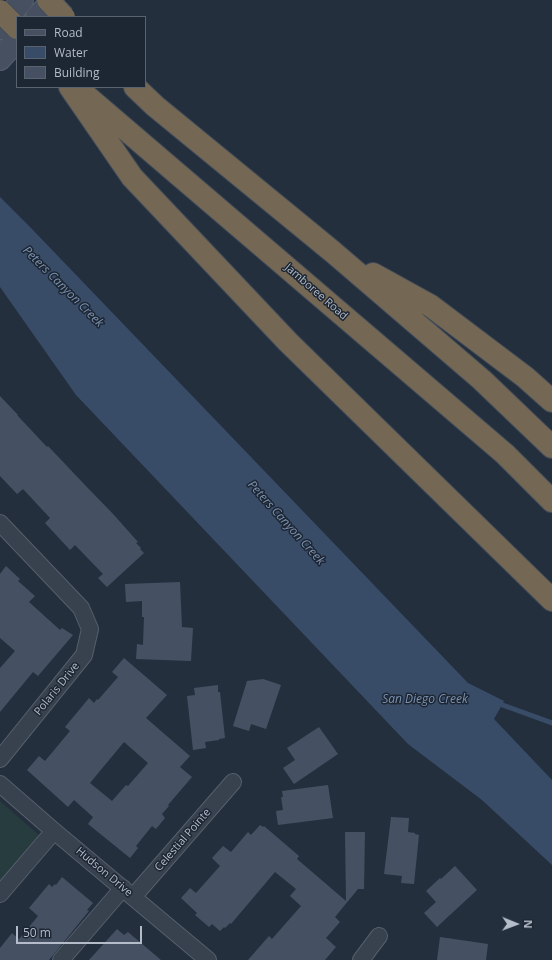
<!DOCTYPE html>
<style>
body{margin:0}
#map{position:relative;width:552px;height:960px;overflow:hidden;background:#242f3e;font-family:"Open Sans",sans-serif}
canvas{display:block}
.legend{position:absolute;left:16px;top:16px;width:130px;height:72px;box-sizing:border-box;background:#1d2633;border:1px solid #59626f;margin:0;padding:5px 7px;list-style:none;font-size:12px;color:#b4bcc9}
.legend li{display:flex;align-items:center;gap:8px;height:20px}
.legend b{width:20px;border:1px solid #59626f}
.north{position:absolute;left:496px;top:904px;width:40px;height:40px;-webkit-text-stroke:3px #1d2633;paint-order:stroke;rotate:91deg;font-size:11px;font-weight:700;line-height:16px;text-align:center;color:#b4bcc9}
.north::after{content:'';display:block;margin:auto;width:14px;height:18px;background:#b4bcc9;clip-path:polygon(50% 0,100% 100%,50% 72%,0 100%)}
.scale{position:absolute;left:16px;top:926px;width:126px;height:18px;box-sizing:border-box;border:2px solid #b4bcc9;border-top:0;padding-left:5px;font-size:12px;line-height:14px;white-space:nowrap;color:#b4bcc9;-webkit-text-stroke:3px #1d2633;paint-order:stroke}
</style>
<div id="map">
<canvas width="552" height="960"></canvas>
<ul class="legend">
<li><b style="height:5px;background:#465061"></b>Road</li>
<li><b style="height:11px;background:#394c67"></b>Water</li>
<li><b style="height:11px;background:#455162"></b>Building</li>
</ul>
<div class="north">N</div>
<div class="scale">50 m</div>
</div>
<script>
const c = document.querySelector('canvas').getContext('2d');
c.lineJoin = 'round';
function paint(path, color) {
  c.fillStyle = color;
  c.fill(path, 'evenodd');
}
function shape(rows) {
  const path = new Path2D();
  for (const r of rows) {
    path.moveTo(r[0], r[1]);
    for (let i = 2; i < r.length; i += 2) path.lineTo(r[i], r[i + 1]);
  }
  return path;
}
function trace(path, color, width, dash) {
  c.strokeStyle = color;
  c.lineWidth = width;
  c.lineCap = dash ? 'butt' : 'round';
  c.setLineDash(dash || []);
  c.stroke(path);
}
function write(font, color, halo, rows, align = 'center') {
  c.font = font + ' "Open Sans",sans-serif';
  c.lineWidth = 3;
  c.setLineDash([]);
  c.textBaseline = 'middle';
  c.strokeStyle = halo;
  c.fillStyle = color;
  for (const [text, x, y, turn = 0] of rows) {
    c.save();
    c.translate(x, y);
    c.rotate((+turn || 0) * Math.PI / 180);
    c.textAlign = isNaN(turn) ? turn : align;
    if (halo) c.strokeText(text, 0, 0);
    c.fillText(text, 0, 0);
    c.restore();
  }
}
const green = shape([
 [0,801,40,836,0,882]
]);
const water = shape([
 [0,197,31,228,468,683,504,701,494,719,552,780,552,865,482,800,408,744,76,395,0,287]
]);
const stream = shape([
 [497,703,552,723]
]);
const building = shape([
 [0,396,18,415,17,415,47,447,48,446,84,484,114,515,138,542,136,543,141,548,140,549,144,553,107,587,98,578,103,574,75,545,70,550,45,523,50,518,23,489,17,494,0,476],
 [6,566,20,579,18,581,35,596,29,602,60,630,62,628,73,635,38,676,33,672,0,712,0,668,15,651,0,638,0,574],
 [180,582,182,627,193,628,191,661,136,659,137,644,143,645,144,617,142,617,142,601,126,602,125,584],
 [124,658,167,695,146,718,190,756,180,767,192,777,168,805,169,806,162,814,165,818,156,829,152,826,136,846,138,848,130,858,88,824,93,817,74,800,68,807,27,770,39,756,45,761,70,731,65,727,89,698,94,703,97,699,98,700,118,677,112,672],
 [124,742,148,763,128,786,126,785,112,801,90,783],
 [263,679,281,685,266,729,251,724,249,731,233,726,247,681],
 [218,685,218,692,220,692,225,738,219,739,219,740,205,742,206,748,193,750,187,696,195,695,194,688],
 [319,727,338,754,294,784,283,768,295,760,287,748],
 [328,785,333,818,278,825,276,811,283,810,281,797,283,797,282,791],
 [391,817,409,818,408,832,415,833,415,834,419,835,414,884,401,883,402,876,384,874],
 [260,825,263,827,264,826,299,856,297,859,346,901,345,832,365,832,364,889,358,889,335,917,340,922,326,938,336,947,325,960,248,960,269,936,272,939,301,906,290,896,296,889,275,872,231,924,230,923,225,928,224,927,220,931,212,924,209,927,195,915,197,913,181,898,190,888,196,893,220,866,212,858,223,846,231,852,248,832,251,835],
 [455,866,477,890,437,927,424,913,436,902,426,891,440,878,441,879],
 [62,877,93,903,87,910,89,911,49,960,0,960,0,948,12,933,19,939,38,916,29,908,49,884,52,887,55,884,56,885],
 [117,929,124,935,128,932,161,960,89,960],
 [440,937,488,944,486,960,437,960]
]);
const street = shape([
 [0,523,81,608,90,629,84,655,0,759],
 [0,784,54,831,208,960],
 [0,894,54,831],
 [133,897,233,782],
 [61,960,123,888],
 [361,960,379,936]
]);
const secondary = shape([
 [37,17,53,0],
 [0,28,22,0],
 [0,59,17,40]
]);
const highway = shape([
 [70,87,132,177,288,342,552,600],
 [135,87,155,106,333,252,482,380,552,447],
 [83,93,505,454,552,501],
 [373,274,431,306,525,377,552,401]
]);
const highwayBridge = shape([
 [48,0,64,17],
 [0,11,17,28]
]);
const streetNames = [
 ["Jamboree Road",316,292,41],
 ["Polaris Drive",57,689,-51],
 ["Celestial Pointe",183,840,-49],
 ["Hudson Drive",104,872,40]
];
const waterNames = [
 ["Peters Canyon Creek",63,287,45],
 ["Peters Canyon Creek",286,523,48],
 ["San Diego Creek",425,700]
];
paint(green, '#263c3f');
paint(water, '#394c67');
trace(stream, '#394c67', 5);
paint(building, '#455162');
trace(street, '#565f6c', 18);
trace(secondary, '#565f6c', 24);
trace(highway, '#434c59', 24);
trace(street, '#38414e', 16);
trace(secondary, '#465061', 22);
trace(highway, '#746855', 22);
trace(highwayBridge, '#434c59', 24, []);
trace(highwayBridge, '#746855', 22);
write('11px', '#b4bcc9', '#1d2633', streetNames);
write('italic 12px', '#7c92b1', '#1d2633', waterNames);
</script>
